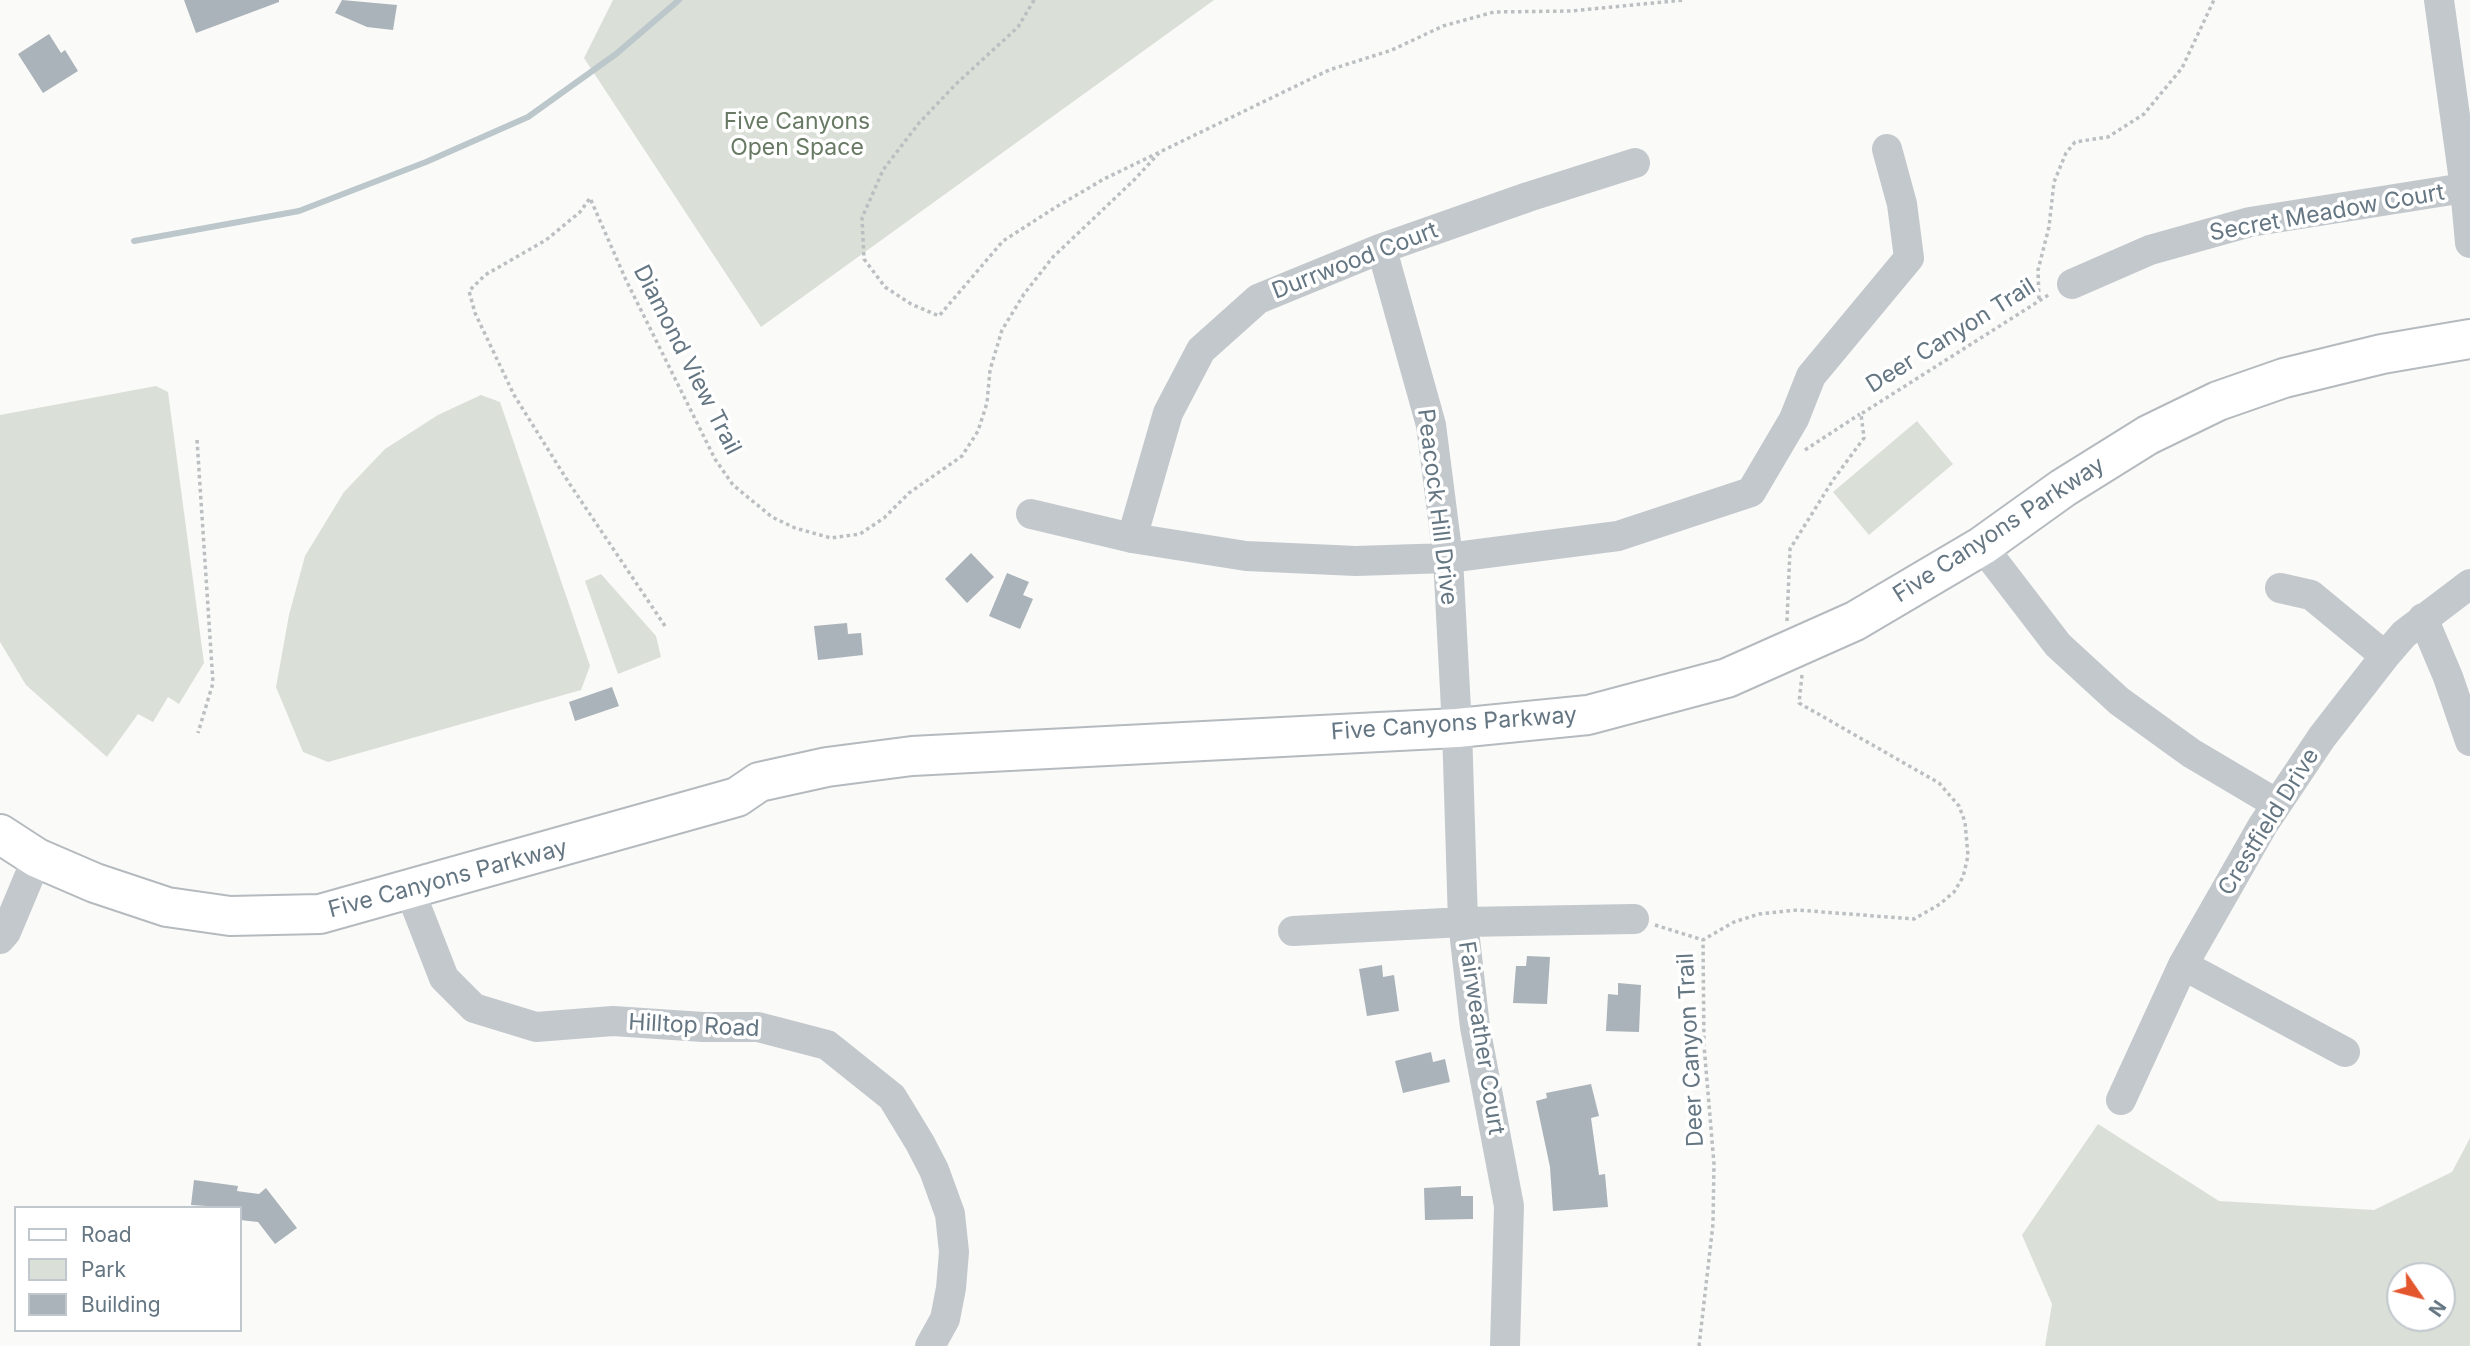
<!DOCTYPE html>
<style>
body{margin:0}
#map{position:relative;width:2470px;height:1346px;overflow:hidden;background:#fafaf8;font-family:Inter,sans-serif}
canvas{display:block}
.legend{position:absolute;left:14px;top:1206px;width:228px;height:126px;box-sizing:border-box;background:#fff;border:2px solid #c1c8cd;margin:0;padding:9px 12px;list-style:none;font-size:21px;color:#657683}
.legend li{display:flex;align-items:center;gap:14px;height:35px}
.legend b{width:35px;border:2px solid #c1c8cd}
.north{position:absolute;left:2386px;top:1262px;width:70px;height:70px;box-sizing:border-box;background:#fff;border:2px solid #c1c8cd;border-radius:50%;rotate:125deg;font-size:19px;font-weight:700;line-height:28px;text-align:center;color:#657683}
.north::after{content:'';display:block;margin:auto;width:24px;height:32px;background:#e4572e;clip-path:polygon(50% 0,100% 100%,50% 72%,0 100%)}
</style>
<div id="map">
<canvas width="2470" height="1346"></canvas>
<ul class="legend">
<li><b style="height:9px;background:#fff"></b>Road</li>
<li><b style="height:19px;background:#dadfd7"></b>Park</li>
<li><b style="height:19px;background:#aab3b9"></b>Building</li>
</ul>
<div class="north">N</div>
</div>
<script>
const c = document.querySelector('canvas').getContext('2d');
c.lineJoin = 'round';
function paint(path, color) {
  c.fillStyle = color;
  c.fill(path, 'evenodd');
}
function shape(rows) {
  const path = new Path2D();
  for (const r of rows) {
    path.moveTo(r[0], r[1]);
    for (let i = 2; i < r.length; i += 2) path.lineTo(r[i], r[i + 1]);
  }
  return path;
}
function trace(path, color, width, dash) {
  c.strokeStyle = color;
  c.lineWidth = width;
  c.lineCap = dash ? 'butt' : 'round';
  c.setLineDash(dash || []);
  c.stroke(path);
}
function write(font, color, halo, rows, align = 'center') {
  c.font = font + ' Inter,sans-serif';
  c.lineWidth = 7;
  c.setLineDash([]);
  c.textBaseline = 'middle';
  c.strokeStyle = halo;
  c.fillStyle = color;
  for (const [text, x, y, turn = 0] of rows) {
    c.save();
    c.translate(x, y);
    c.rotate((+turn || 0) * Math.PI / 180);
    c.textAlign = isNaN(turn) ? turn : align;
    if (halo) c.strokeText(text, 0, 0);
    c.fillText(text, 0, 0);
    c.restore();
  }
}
const green = shape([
 [613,0,1214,0,761,327,584,58],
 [156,386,168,392,204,663,179,704,168,697,153,722,138,714,107,757,26,685,0,642,0,415],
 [481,395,500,402,590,666,581,690,328,762,303,752,276,687,289,615,305,556,344,492,385,449,438,415],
 [1917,421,1953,464,1869,535,1833,492],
 [601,574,656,636,661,657,618,674,585,581],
 [2098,1124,2219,1201,2374,1210,2452,1172,2470,1138,2470,1346,2045,1346,2052,1304,2022,1235],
 [2400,1276,2442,1276,2442,1318,2400,1318]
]);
const stream = shape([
 [134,241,299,211,426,162,528,117,616,54,679,0]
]);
const building = shape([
 [184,0,279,0,279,2,196,33],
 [342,0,397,5,393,30,367,27,335,13],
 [49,34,61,53,65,50,78,71,43,93,18,54],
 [971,553,994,577,967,603,945,579],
 [1007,573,1029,582,1023,595,1033,599,1020,629,989,616],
 [847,623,848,634,861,633,863,655,818,660,814,626],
 [612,687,619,706,575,721,569,702],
 [1527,956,1550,957,1547,1004,1513,1003,1516,966,1526,966],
 [1382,965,1383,977,1394,975,1399,1011,1367,1016,1359,969],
 [1618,983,1641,985,1639,1032,1606,1031,1608,994,1618,995],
 [1431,1052,1433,1062,1445,1059,1450,1082,1403,1093,1395,1061],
 [1591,1084,1599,1116,1591,1118,1599,1175,1605,1174,1608,1207,1553,1211,1550,1167,1536,1101,1547,1098,1546,1093],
 [194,1180,238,1186,237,1191,259,1194,266,1188,297,1228,275,1244,258,1222,240,1220,240,1208,191,1205],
 [1461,1186,1461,1196,1473,1196,1473,1219,1425,1220,1424,1188]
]);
const path = shape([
 [1034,0,1018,27,956,84,919,123,883,170,862,218,864,259,885,287,911,304,939,316,1003,241,1056,207,1104,179,1329,70,1392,50,1443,26,1494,12,1571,11,1684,0],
 [2039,299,2038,270,2049,227,2054,182,2066,153,2075,142,2108,137,2144,114,2182,68,2214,0],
 [197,440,213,683,198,733],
 [1805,450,1860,414],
 [1787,621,1790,549,1833,480,1864,438,1861,414,2050,294],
 [665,626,569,483,514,395,475,313,469,291,485,275,546,240,580,212,590,198,626,280,715,459,733,485,772,517,795,528,831,538,860,534,884,518,909,493,962,456,978,431,987,403,990,370,1002,330,1024,294,1053,257,1134,180,1159,153],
 [1655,925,1703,940],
 [1699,1346,1713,1224,1714,1164,1704,1045,1703,940,1734,922,1759,914,1797,910,1914,919,1940,904,1954,892,1963,877,1968,856,1965,822,1959,806,1939,783,1799,703,1802,675]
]);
const minor = shape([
 [2439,0,2465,188,2470,243],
 [1380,249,1386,264,1431,425,1448,558,1457,728,1463,922,1475,1027,1509,1206,1505,1346],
 [2072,284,2150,250,2250,222,2470,187],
 [1031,514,1132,538,1246,556,1356,561,1448,558,1618,536,1751,492,1794,419,1811,376,1909,258,1902,204,1887,149],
 [1132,538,1168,413,1201,350,1258,299,1380,249,1528,197,1635,163],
 [1982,546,2058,645,2119,701,2191,753,2277,804],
 [2280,588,2311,595,2385,656],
 [2423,618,2448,677,2470,741],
 [410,891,444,978,474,1008,536,1027,613,1021,703,1027,758,1027,827,1045,892,1097,920,1143,934,1170,950,1214,954,1252,951,1288,945,1319,930,1346],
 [1293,931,1463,922,1634,919],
 [0,939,6,932,37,858],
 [2183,965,2345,1052],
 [2121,1100,2183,965,2263,825,2322,737,2385,656,2404,634,2470,584]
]);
const major = shape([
 [0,834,37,858,95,883,167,907,230,916,320,914,737,797,759,782,827,767,912,756,1457,728,1588,715,1727,678,1855,621,1982,546,2063,488,2148,435,2218,401,2284,378,2382,354,2470,339]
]);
const parkNames = [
 ["Five Canyons",797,122],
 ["Open Space",797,148]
];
const streetNames = [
 ["Secret Meadow Court",2327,213,-10],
 ["Durrwood Court",1355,261,-21],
 ["Deer Canyon Trail",1951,336,-32],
 ["Diamond View Trail",687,360,63],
 ["Peacock Hill Drive",1437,507,83],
 ["Five Canyons Parkway",1999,530,-33],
 ["Five Canyons Parkway",1454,724,-4],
 ["Crestfield Drive",2269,822,-58],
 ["Five Canyons Parkway",448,879,-15],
 ["Hilltop Road",694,1026,3],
 ["Fairweather Court",1481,1038,81],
 ["Deer Canyon Trail",1691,1050,-93]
];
paint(green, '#dadfd7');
trace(stream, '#bbc7cb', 6);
paint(building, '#aab3b9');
trace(major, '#b5babe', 42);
trace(path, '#bbbfc2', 3.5, [3.5, 3.5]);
trace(minor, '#c3c8cc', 30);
trace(major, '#fff', 38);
write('23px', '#687a64', '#fff', parkNames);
write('23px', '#657683', '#fff', streetNames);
</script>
